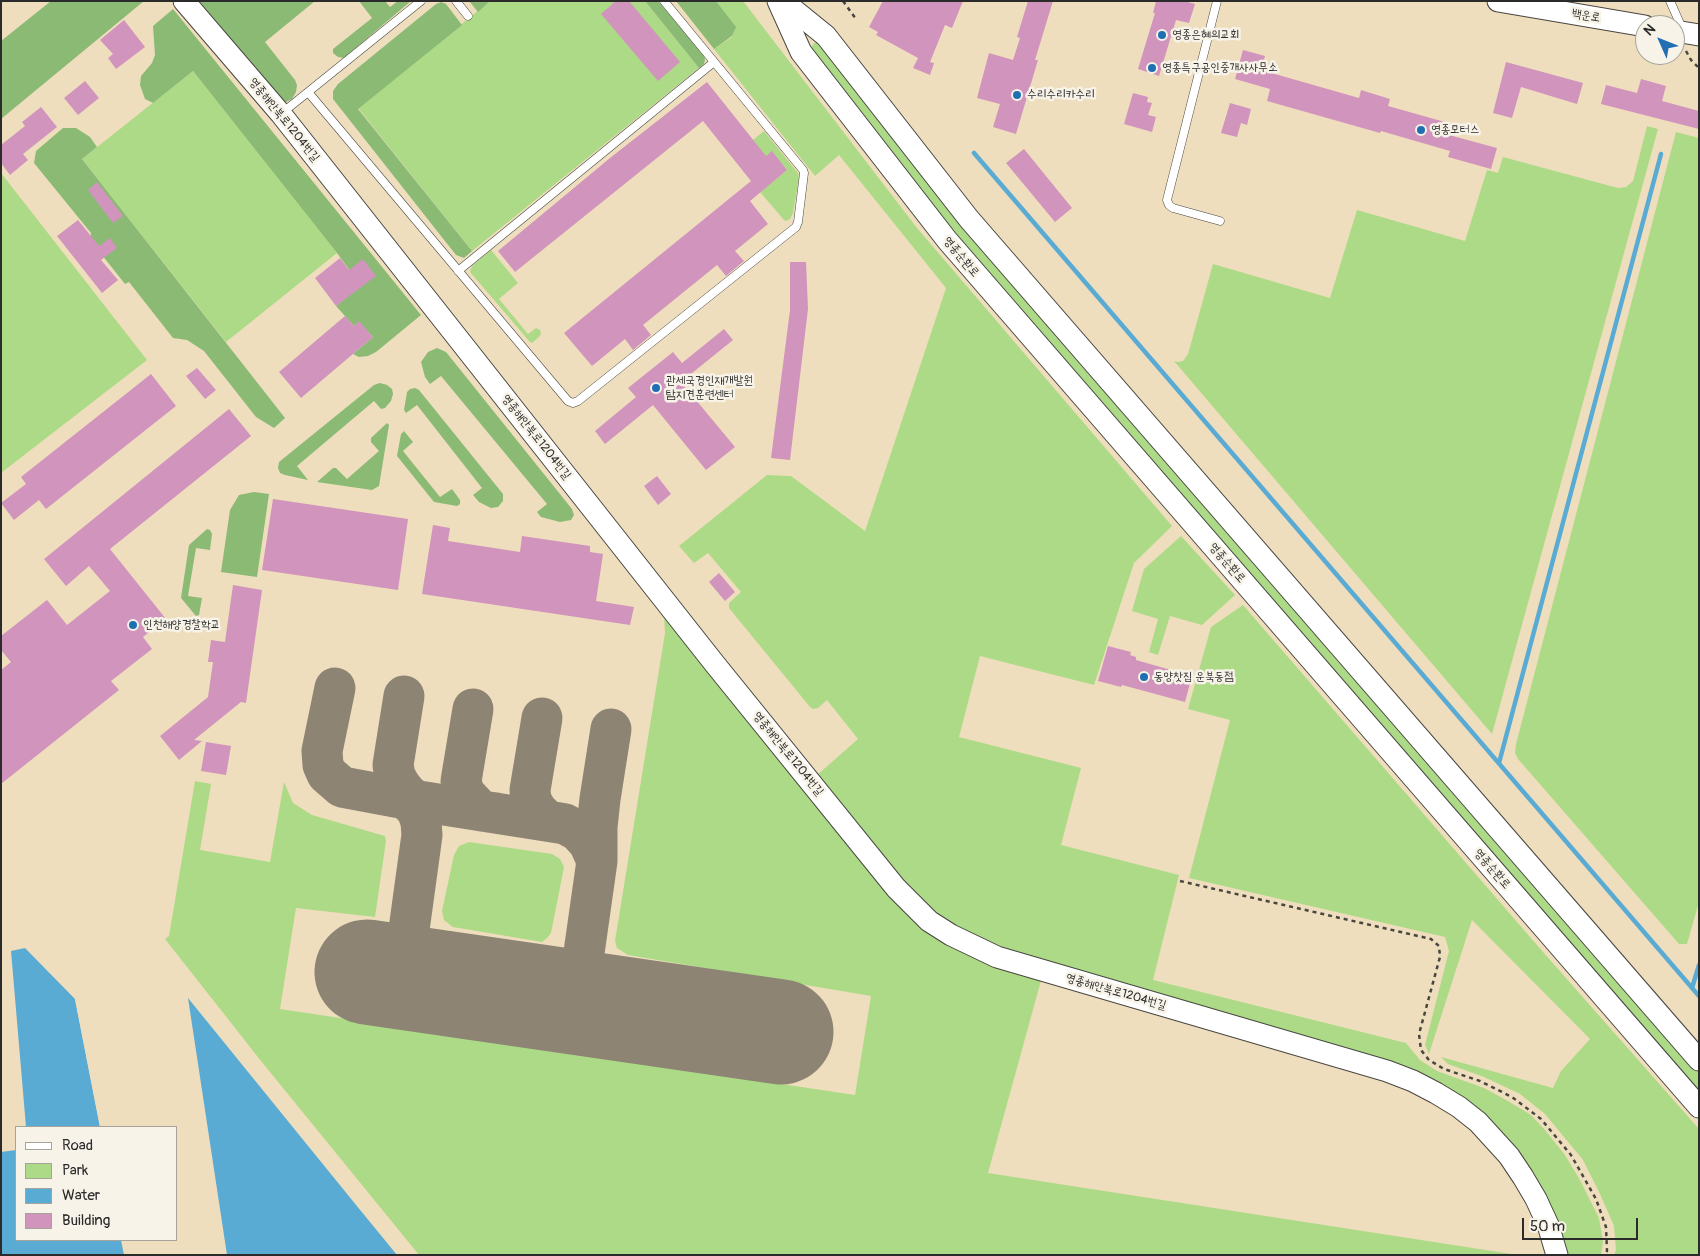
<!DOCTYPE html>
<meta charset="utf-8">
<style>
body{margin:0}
#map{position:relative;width:1700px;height:1256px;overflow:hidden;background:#efdebd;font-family:Pangolin,sans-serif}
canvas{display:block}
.frame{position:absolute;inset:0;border:2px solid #2b2b2b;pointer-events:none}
.legend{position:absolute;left:15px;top:1126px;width:162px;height:115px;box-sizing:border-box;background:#f7f3e8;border:1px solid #a5a39c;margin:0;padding:6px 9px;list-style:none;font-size:15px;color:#2b2b2b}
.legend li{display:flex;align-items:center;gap:10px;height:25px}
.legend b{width:25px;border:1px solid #a5a39c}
.north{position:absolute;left:1635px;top:15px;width:50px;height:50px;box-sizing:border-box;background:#f7f3e8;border:1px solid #a5a39c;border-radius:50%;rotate:314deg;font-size:14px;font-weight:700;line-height:20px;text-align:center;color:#2b2b2b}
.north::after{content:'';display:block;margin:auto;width:18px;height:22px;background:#1f6fb2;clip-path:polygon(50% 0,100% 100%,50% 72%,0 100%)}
.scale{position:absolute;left:1522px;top:1218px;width:116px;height:22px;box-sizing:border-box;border:2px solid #2b2b2b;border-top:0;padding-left:6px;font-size:15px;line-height:18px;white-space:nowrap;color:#2b2b2b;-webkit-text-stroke:4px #f7f3e8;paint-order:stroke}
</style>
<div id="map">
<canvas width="1700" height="1256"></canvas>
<div class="frame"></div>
<ul class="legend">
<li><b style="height:6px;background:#fff"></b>Road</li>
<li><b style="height:14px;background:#adda87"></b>Park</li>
<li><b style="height:14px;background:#5aabd4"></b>Water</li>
<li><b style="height:14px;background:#d194bc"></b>Building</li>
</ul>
<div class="north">N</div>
<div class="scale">50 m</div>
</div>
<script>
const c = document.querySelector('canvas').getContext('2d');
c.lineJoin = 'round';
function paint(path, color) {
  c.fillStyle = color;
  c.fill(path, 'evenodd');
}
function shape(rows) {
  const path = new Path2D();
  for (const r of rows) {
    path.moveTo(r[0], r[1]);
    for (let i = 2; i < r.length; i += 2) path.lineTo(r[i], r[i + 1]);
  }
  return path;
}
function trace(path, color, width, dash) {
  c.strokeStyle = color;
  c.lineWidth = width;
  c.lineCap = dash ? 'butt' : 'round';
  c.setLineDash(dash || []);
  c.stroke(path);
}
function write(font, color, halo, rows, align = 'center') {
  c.font = font + ' Pangolin,"Poor Story",sans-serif';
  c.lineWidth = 5;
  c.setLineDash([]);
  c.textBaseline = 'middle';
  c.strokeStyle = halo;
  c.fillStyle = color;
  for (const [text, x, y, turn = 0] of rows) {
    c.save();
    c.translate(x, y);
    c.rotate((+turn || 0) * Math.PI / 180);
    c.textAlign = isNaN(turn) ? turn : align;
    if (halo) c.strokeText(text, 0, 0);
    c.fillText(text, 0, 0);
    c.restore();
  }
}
const green = shape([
 [490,1,645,1,699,68,472,251,358,108],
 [716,1,743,1,917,228,1172,526,1134,563,1094,685,980,656,959,737,1081,768,1061,845,1179,875,1153,980,1406,1043,1420,1060,1437,1071,1484,1088,1508,1101,1531,1115,1545,1130,1565,1155,1580,1180,1599,1218,1603,1242,1601,1255,1567,1255,1555,1216,1470,1107,973,940,920,905,816,776,858,739,827,700,818,708,813,709,810,707,729,608,729,603,741,592,708,553,694,563,679,546,767,475,791,476,865,531,946,288,839,155,815,176,714,49,732,37,735,27],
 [818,42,1699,1070,1699,1095,963,247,810,49,814,43],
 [193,71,337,253,226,342,82,159],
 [1647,126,1658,129,1492,734,1174,361,1178,362,1183,361,1188,354,1213,264,1330,298,1357,210,1465,241,1487,170,1498,173,1503,157,1618,188,1626,187,1633,181],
 [764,131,798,173,799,178,793,213,790,219,786,221,784,220,760,192,787,170,772,152,745,173,732,157],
 [1676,132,1699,138,1699,902,1687,944,1679,944,1518,759,1515,753,1516,744],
 [1,173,147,360,1,473],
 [491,250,518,283,499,299,528,334,536,328,540,330,541,333,540,336,532,343,530,342,470,272,472,266],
 [1181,536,1235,595,1202,625,1170,616,1158,655,1149,652,1158,619,1132,611,1144,569],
 [1243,605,1543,952,1699,1129,1699,1255,1614,1255,1616,1250,1614,1226,1600,1194,1583,1160,1545,1114,1520,1094,1484,1077,1448,1064,1441,1057,1553,1088,1561,1071,1590,1039,1472,920,1429,1054,1425,1045,1449,951,1445,937,1189,878,1230,720,1188,709,1211,627],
 [664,616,882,885,1042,977,988,1173,1518,1255,419,1255,261,1061,165,939,169,936,195,781,211,784,200,850,270,862,284,782,293,803,312,815,385,836,386,841,375,917,296,908,280,1009,855,1095,871,996,628,955,617,948,615,941,665,633],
 [469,842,552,854,560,859,564,867,551,933,547,938,542,942,453,927,444,920,442,911,454,855,459,846]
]);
const forest = shape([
 [51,1,144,1,1,119,1,41],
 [199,1,315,1,265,42,295,80,297,85,296,92,292,99,282,104],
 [359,1,385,1,390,7,398,1,411,1,344,58,338,57,333,53,333,49,372,18],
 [469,1,490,1,478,12],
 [645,1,658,1,704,55,705,60,704,64,699,68],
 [676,1,716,1,736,27,732,36,714,49],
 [441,2,446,4,462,25,358,109,472,251,464,258,456,255,333,99,333,91,338,84,436,4],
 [173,9,421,315,376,352,368,356,359,357,353,354,373,337,359,322,354,326,336,306,361,286,337,253,193,71,153,103,145,99,140,85,141,76,152,63,155,55,153,26],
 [63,128,76,128,90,137,97,147,82,159,285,418,274,428,256,417,204,351,187,340,173,338,129,282,125,284,90,240,91,233,34,163,36,151],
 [437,348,446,352,572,509,574,515,571,520,560,522,541,517,537,512,547,504,441,376,430,384,425,377,421,362,428,352],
 [380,383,387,385,392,389,393,394,391,401,385,408,381,409,374,401,297,466,308,480,285,475,280,473,278,468,279,462,374,385],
 [415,388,419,390,503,494,503,501,498,507,491,508,479,502,473,495,482,488,417,405,406,413,404,410,407,392,410,389],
 [387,423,389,425,379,486,372,490,317,482,333,468,336,468,347,479,379,451,371,442,371,438],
 [404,431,413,442,403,451,440,497,452,489,460,500,460,504,457,506,434,502,397,456,401,434],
 [254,492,269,494,257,577,221,572,230,510,239,495],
 [207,529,210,530,212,534,210,550,196,548,188,596,202,598,199,615,196,616,181,598,189,545]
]);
const water = shape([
 [25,948,75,999,100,1127,26,1127,11,951],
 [188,998,352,1200,397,1255,227,1255],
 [16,1150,16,1240,121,1240,124,1255,1,1255,1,1152]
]);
const pier = shape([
 [74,994,77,998,102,1127,100,1127]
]);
const stream = shape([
 [974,153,1699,996],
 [1499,763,1661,154],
 [1692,988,1699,965]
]);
const taxiway = shape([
 [335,688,322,751,323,765,327,774,342,787,406,799,565,824,578,831,589,843,597,861],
 [404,696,393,765,395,776,400,785,407,794,416,801],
 [473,709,461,781,464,793,481,811,497,813],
 [542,718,530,790,531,801,538,812,548,821,565,824],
 [406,799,417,810,421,822,422,835,408,937,408,950,412,962,416,970,428,980],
 [577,1002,597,861,597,827,600,799,611,729]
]);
const runway = shape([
 [367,972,781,1032]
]);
const building = shape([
 [616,1,629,1,680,62,658,81,601,14],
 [883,1,963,1,952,28,945,25,930,62,934,63,930,75,913,68,918,58,876,35,878,32,869,27],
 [1028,1,1053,1,1035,60,1038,60,1016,134,993,127,1000,104,977,98,989,53,1013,60,1020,38,1017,37],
 [1156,1,1184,1,1195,4,1189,23,1176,20,1159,76,1138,69,1155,13,1153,13],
 [124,20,145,47,116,69,108,58,113,54,100,40],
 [1243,50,1265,56,1261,70,1359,98,1361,90,1390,99,1388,106,1452,124,1449,135,1497,148,1491,169,1448,157,1450,151,1381,131,1380,133,1267,101,1270,89,1235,79],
 [1506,62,1583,83,1577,104,1521,87,1512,118,1493,113],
 [1641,79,1666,86,1662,101,1699,111,1699,129,1601,104,1606,85,1637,93],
 [85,81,99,98,78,115,64,98],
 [707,82,766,156,772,151,787,170,750,201,768,224,735,251,744,261,726,276,717,265,643,325,651,335,633,350,625,339,592,366,564,333,751,181,703,121,515,272,498,251,610,158],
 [1133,93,1148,97,1147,102,1152,103,1148,115,1156,117,1152,132,1124,124],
 [1230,103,1251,109,1247,125,1241,123,1237,137,1221,133],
 [41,107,57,127,23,154,28,160,10,175,1,163,1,145,25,126,22,122],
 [1024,149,1072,208,1055,222,1006,163],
 [97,182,123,216,113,223,88,190],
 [78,220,99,246,110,238,117,248,101,260,118,280,102,293,57,236],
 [340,258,349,270,363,259,376,276,336,306,315,278],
 [790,262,806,262,808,309,790,460,771,458,790,310],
 [345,316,354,326,359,321,373,337,301,398,279,372],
 [724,329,733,340,681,382,735,447,706,470,653,405,605,444,595,431,636,397,628,388,673,352,682,363],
 [197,368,216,390,205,399,186,376],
 [151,374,176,406,46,509,39,500,14,520,1,503,26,484,21,477],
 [229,409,251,436,110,549,166,619,143,637,152,649,111,681,119,690,1,784,1,670,11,662,1,650,1,636,47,600,67,625,110,591,89,566,66,586,44,559],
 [657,476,671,494,658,505,644,486],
 [273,499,408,519,398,590,262,570],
 [433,525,450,528,448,541,520,552,522,536,590,546,590,552,603,554,596,601,634,607,630,625,422,594],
 [719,573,735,592,725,601,709,582],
 [233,585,262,590,246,703,241,702,194,740,202,741,179,760,160,736,208,697,213,662,208,662,211,640,225,642],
 [1108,646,1131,652,1130,655,1136,657,1136,660,1192,676,1185,702,1122,685,1121,687,1098,681],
 [206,742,231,746,226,775,201,771]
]);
const path = shape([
 [843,1,856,19],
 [1686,51,1691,60,1699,68],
 [1180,881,1431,939,1439,946,1440,957,1419,1034,1421,1050,1429,1060,1444,1069,1480,1081,1512,1097,1541,1119,1571,1155,1596,1199,1606,1227,1607,1251,1605,1255]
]);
const lane = shape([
 [456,1,468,16],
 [1217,1,1167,200,1169,205,1173,208,1220,221],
 [1670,1,1682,28],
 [308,92,568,401,573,403,578,401,796,227,798,222,804,173,803,170,664,1],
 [282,113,421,1],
 [458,271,714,62]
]);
const secondary = shape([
 [184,1,281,114,714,663,896,888,929,921,951,935,997,957,1387,1071,1413,1081,1436,1093,1459,1107,1478,1122,1509,1156,1523,1177,1536,1199,1548,1225,1557,1255],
 [778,1,801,52,947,240,1699,1107],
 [783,1,826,36,969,219,1699,1060],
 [1498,1,1645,26],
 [1675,31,1699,35]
]);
const markers = [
 [1162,35,5,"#1f6fb2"],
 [1152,68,5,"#1f6fb2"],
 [1017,95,5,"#1f6fb2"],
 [1421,130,5,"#1f6fb2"],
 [656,388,5,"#1f6fb2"],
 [133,625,5,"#1f6fb2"],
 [1144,677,5,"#1f6fb2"]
];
const streetNames = [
 ["백운로",1586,16,10],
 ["영종해안북로1204번길",284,120,51],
 ["영종순환로",961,257,50],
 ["영종해안북로1204번길",536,437,52],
 ["영종순환로",1227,563,49],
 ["영종해안북로1204번길",788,754,51],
 ["영종순환로",1492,869,49],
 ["영종해안북로1204번길",1116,992,16]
];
const poiNames = [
 ["영종은혜의교회",1172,35],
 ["영종특구공인중개사사무소",1162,68],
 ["수리수리카수리",1027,95],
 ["영종모터스",1431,130],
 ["관세국경인재개발원",666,381],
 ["탐지견훈련센터",666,395],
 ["인천해양경찰학교",143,625],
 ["동양찻집 운북동점",1154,677]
];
paint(green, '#adda87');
paint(forest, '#8aba74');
paint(water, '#5aabd4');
paint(pier, '#efdebd');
trace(stream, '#5aabd4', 4.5);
trace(taxiway, '#8d8474', 41);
trace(runway, '#8d8474', 105);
paint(building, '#d194bc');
trace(lane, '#484641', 9);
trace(secondary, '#484641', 23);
trace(path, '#484641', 2.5, [4, 4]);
trace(lane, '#fff', 8);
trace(secondary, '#fff', 21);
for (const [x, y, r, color] of markers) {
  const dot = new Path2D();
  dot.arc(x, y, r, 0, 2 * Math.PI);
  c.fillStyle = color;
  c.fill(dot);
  trace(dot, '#f7f3e8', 2);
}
write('12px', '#2b2b2b', '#f7f3e8', streetNames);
write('12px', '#2b2b2b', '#f7f3e8', poiNames, 'left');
</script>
